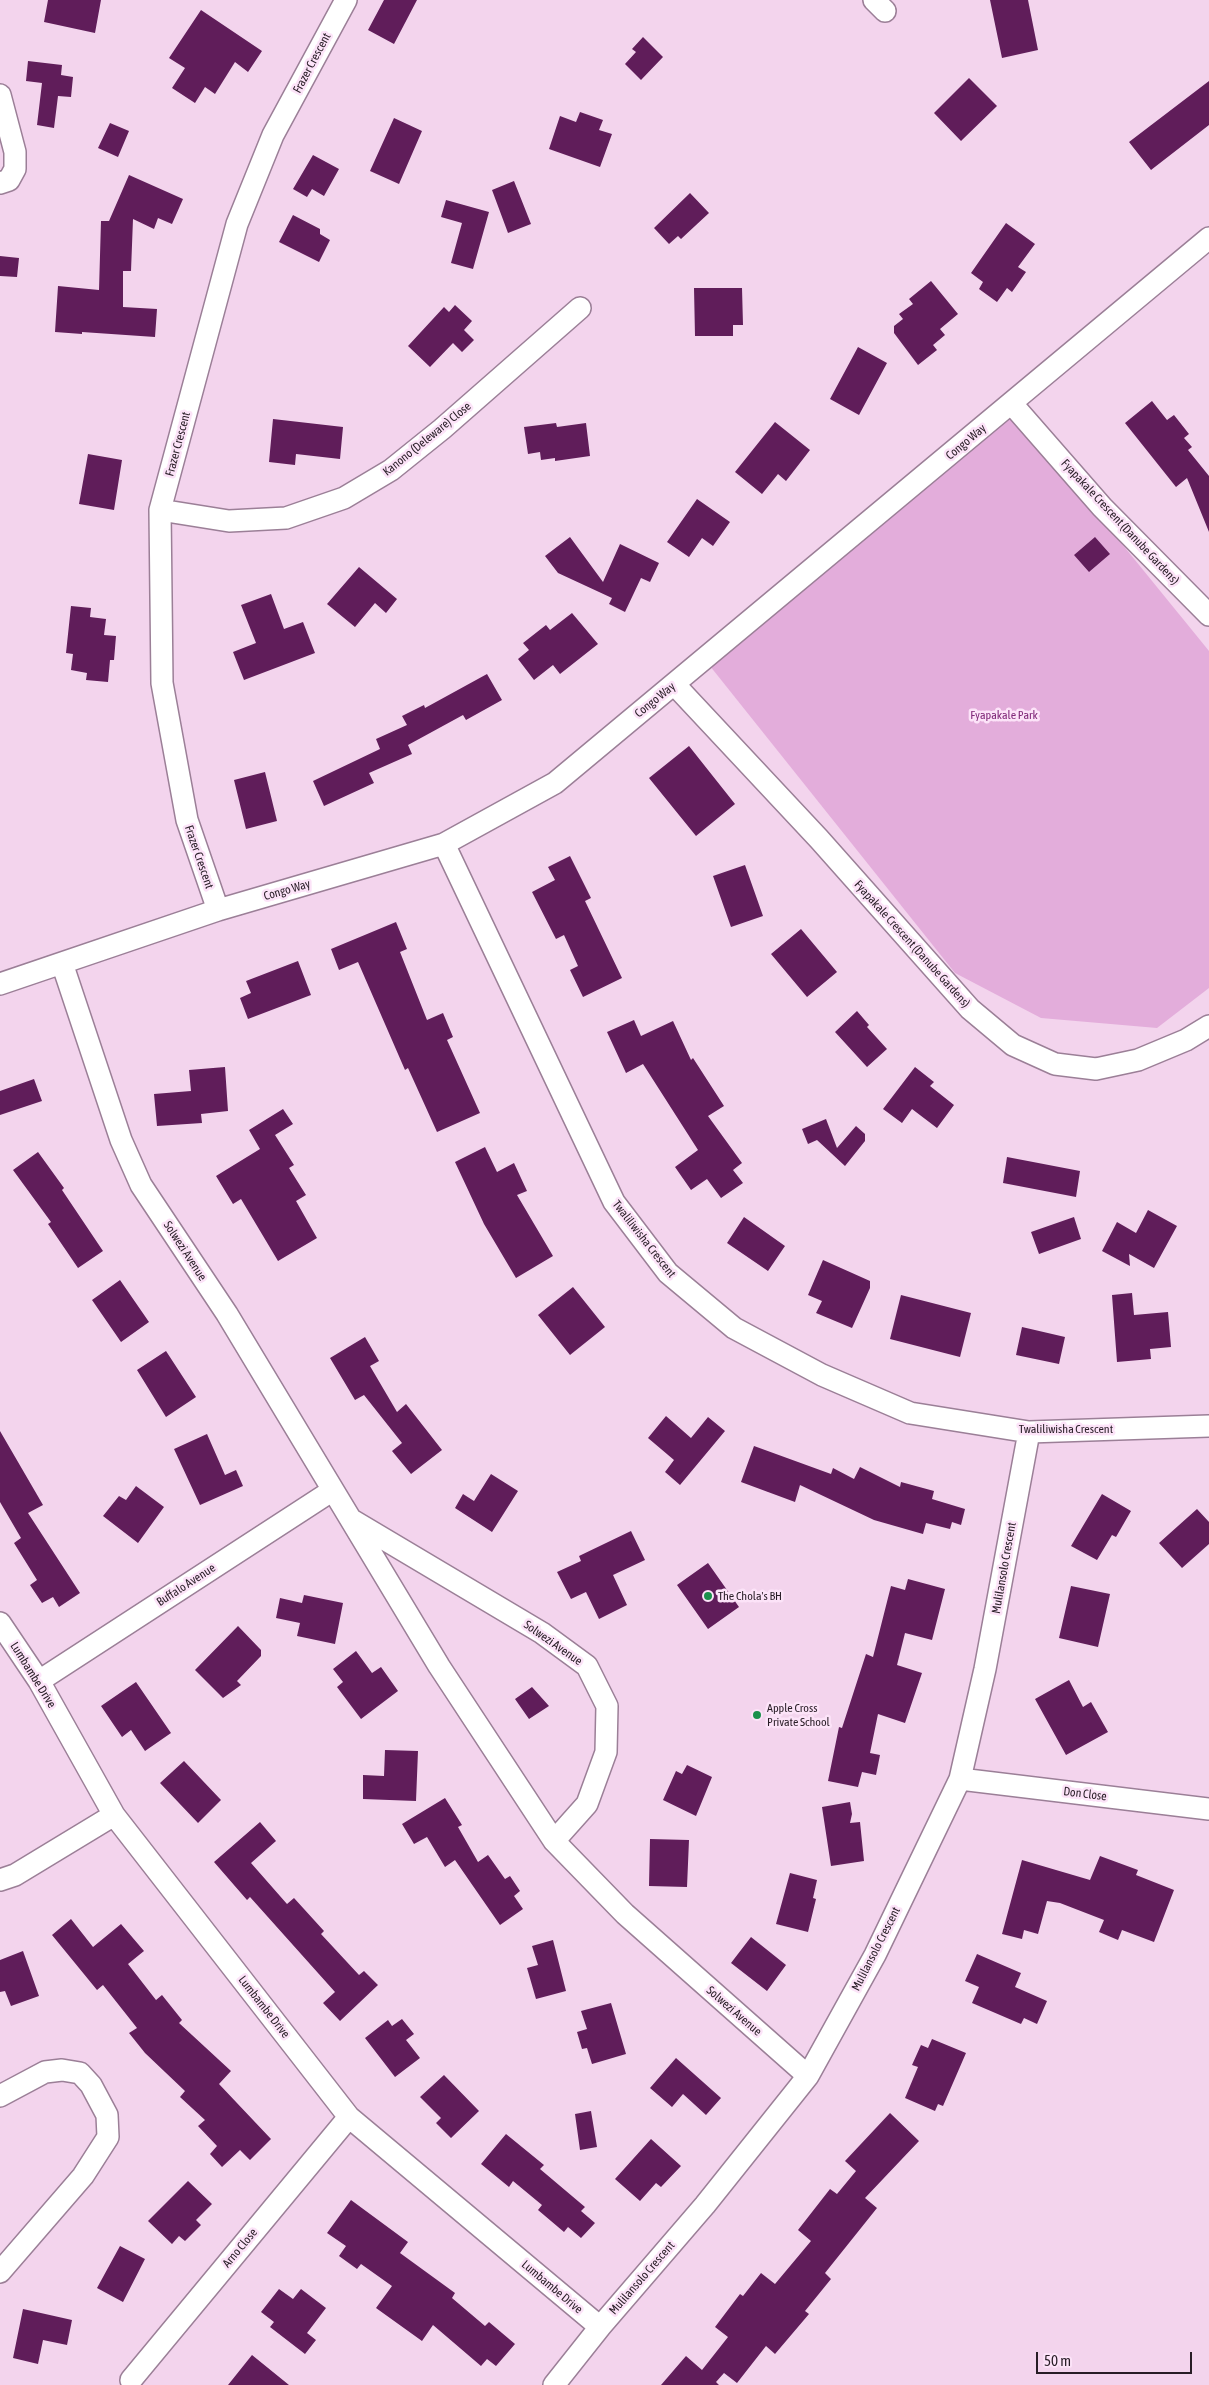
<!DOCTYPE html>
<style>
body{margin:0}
#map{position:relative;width:1209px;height:2385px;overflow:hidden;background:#f3d4ed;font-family:"Asap Condensed",sans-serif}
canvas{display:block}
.scale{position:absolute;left:1036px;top:2352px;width:156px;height:22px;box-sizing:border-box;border:2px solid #281d26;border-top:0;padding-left:6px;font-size:15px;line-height:18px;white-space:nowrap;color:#281d26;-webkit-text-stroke:4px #fce3f8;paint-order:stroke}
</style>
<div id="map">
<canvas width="1209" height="2385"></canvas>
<div class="scale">50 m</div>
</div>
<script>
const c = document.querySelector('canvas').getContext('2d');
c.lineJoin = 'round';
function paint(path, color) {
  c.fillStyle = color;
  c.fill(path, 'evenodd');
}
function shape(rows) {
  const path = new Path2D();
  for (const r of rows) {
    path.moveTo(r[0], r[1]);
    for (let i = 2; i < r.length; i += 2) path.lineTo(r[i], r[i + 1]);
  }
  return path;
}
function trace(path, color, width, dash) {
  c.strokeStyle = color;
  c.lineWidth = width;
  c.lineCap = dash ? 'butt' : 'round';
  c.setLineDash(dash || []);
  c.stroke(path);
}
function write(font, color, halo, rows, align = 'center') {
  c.font = font + ' "Asap Condensed",sans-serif';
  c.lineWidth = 5;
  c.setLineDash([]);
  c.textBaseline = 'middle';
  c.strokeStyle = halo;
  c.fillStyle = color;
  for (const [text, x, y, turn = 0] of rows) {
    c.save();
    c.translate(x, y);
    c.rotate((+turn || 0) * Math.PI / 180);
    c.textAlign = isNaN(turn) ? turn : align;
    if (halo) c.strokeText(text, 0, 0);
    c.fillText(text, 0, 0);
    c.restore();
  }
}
const green = shape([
 [1013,410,1209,651,1209,988,1157,1028,1041,1018,955,973,706,661]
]);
const building = shape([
 [48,0,101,0,95,33,44,22],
 [384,0,417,0,394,44,368,30],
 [990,0,1028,0,1038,50,1002,58],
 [201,10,262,51,248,72,235,62,215,94,205,87,195,103,172,88,185,68,169,58],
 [643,37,663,57,641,80,625,64,636,52,632,49],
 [28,61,62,65,61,75,73,77,71,97,58,96,54,128,37,125,42,83,26,81],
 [969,78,997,106,961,141,934,113],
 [1209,81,1209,125,1151,170,1129,142],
 [580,112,603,120,599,130,612,134,600,167,549,149,560,116,576,122],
 [394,118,422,131,399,184,370,171],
 [110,123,129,131,118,157,98,148],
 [313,155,339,169,324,196,312,189,307,197,293,189],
 [129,175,183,199,172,224,158,218,154,229,133,219,131,271,123,271,123,307,157,309,155,337,82,332,82,334,55,332,58,286,99,290,101,221,109,221],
 [514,181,531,224,508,233,492,190],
 [690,193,709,213,681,239,678,236,669,244,654,228],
 [446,200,489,212,473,269,451,263,462,223,441,217],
 [293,215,320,229,320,234,330,240,319,262,279,242],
 [1006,223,1035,244,1018,267,1026,272,1012,292,1007,288,997,302,979,289,983,282,971,273],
 [0,256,19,258,17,277,0,276],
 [931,281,958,314,940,329,945,335,933,345,937,350,918,365,894,333,894,326,903,319,899,314,913,304,909,299],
 [694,288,742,288,743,325,733,325,733,336,695,336],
 [455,305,472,321,464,330,474,340,462,352,453,343,430,367,408,346,444,307,449,312],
 [858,347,887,363,859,415,830,399],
 [1152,401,1167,420,1174,415,1189,434,1184,438,1192,447,1188,450,1209,476,1209,532,1187,478,1176,487,1125,423],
 [273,419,343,427,340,459,296,454,295,465,269,462],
 [775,422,810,450,786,481,778,474,762,494,735,472],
 [556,423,557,427,586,423,590,456,555,461,555,458,541,460,540,452,528,454,524,427],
 [88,454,122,460,114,510,79,504],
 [697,499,730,522,713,546,702,538,689,557,667,542],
 [570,537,603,582,620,544,659,563,650,582,641,578,625,612,609,604,612,598,558,573,545,556],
 [1095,537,1110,554,1089,572,1074,555],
 [359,567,397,599,386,613,375,603,355,627,327,604],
 [271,594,284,629,303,622,315,653,244,680,233,652,256,643,241,605],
 [71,606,91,608,90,617,106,619,104,635,116,636,114,660,110,660,108,682,86,680,87,673,71,670,73,654,66,653],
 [572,613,598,644,560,674,553,665,534,680,518,659,529,650,523,643,546,625,550,630],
 [487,674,502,700,466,720,463,715,408,745,412,754,369,773,374,783,324,806,313,781,380,749,376,739,407,725,402,716,424,705,425,708],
 [689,746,735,804,696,836,649,778],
 [265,772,277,821,246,829,234,780],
 [570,856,591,898,585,901,622,978,583,997,570,970,578,966,564,935,556,939,532,892,555,880,548,867],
 [745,865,763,916,731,927,713,876],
 [396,922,407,949,400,952,427,1020,443,1013,453,1037,447,1040,480,1113,437,1132,408,1068,405,1070,358,962,339,970,331,949],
 [801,929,837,972,807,997,771,954],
 [298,961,311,995,248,1019,240,998,251,993,246,981],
 [857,1011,869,1025,867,1027,887,1049,867,1067,835,1032],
 [634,1020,641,1036,673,1021,691,1060,693,1058,724,1106,708,1116,742,1163,733,1170,743,1183,721,1198,707,1179,691,1190,675,1167,698,1150,643,1064,626,1073,607,1032],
 [225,1067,228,1111,201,1114,202,1123,157,1126,154,1094,191,1091,189,1070],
 [915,1067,934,1082,930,1086,954,1105,937,1128,912,1109,902,1123,883,1109],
 [34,1079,42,1101,0,1115,0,1091],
 [283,1109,293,1124,275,1135,294,1165,289,1168,306,1195,296,1201,317,1238,278,1261,241,1199,233,1204,216,1176,260,1149,249,1130],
 [826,1119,837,1148,856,1126,865,1134,865,1141,845,1166,817,1140,808,1144,802,1129],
 [485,1147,497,1172,514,1163,527,1191,517,1195,553,1256,516,1278,484,1224,455,1162],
 [38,1152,64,1188,62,1190,103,1251,78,1268,48,1224,51,1222,13,1170],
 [1007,1157,1080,1171,1076,1197,1003,1183],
 [1148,1210,1177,1226,1154,1268,1129,1254,1130,1266,1102,1251,1117,1222,1136,1233],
 [744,1217,785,1246,768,1271,727,1243],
 [1074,1217,1081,1239,1039,1254,1031,1232],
 [823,1260,870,1281,870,1288,852,1328,816,1313,822,1301,808,1295],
 [120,1280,149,1322,121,1342,92,1300],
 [573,1287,605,1327,570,1355,538,1315],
 [1132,1293,1134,1315,1168,1312,1171,1347,1150,1349,1151,1359,1117,1362,1112,1295],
 [901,1295,971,1313,960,1357,890,1339],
 [1022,1327,1065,1337,1059,1364,1016,1355],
 [365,1337,379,1361,370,1366,397,1412,406,1404,442,1450,411,1474,392,1451,402,1443,364,1395,355,1400,330,1358],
 [166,1351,196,1397,166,1417,137,1370],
 [666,1416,691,1438,708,1417,725,1431,680,1485,665,1472,674,1460,648,1438],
 [0,1431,43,1505,28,1513,80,1593,59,1607,53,1597,42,1603,30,1585,37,1580,14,1543,21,1538,0,1502],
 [207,1434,225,1475,236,1470,243,1486,200,1505,174,1449],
 [754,1446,831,1474,833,1468,854,1479,860,1467,900,1487,901,1482,934,1491,932,1499,965,1509,961,1525,952,1522,950,1529,926,1523,923,1534,874,1520,800,1485,795,1502,741,1482],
 [491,1474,518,1491,492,1532,455,1508,463,1494,474,1501],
 [136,1486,164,1507,138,1543,103,1516,119,1496,126,1500],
 [1102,1494,1131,1511,1116,1537,1112,1535,1097,1560,1071,1546],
 [1197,1509,1209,1522,1209,1544,1182,1568,1159,1543],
 [631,1531,645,1560,613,1575,627,1605,599,1619,586,1592,571,1599,557,1572,581,1561,579,1556],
 [708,1563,739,1607,708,1629,677,1585],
 [908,1579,945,1589,932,1640,905,1633,897,1665,922,1673,905,1723,878,1714,870,1753,880,1755,876,1775,862,1772,858,1787,828,1781,839,1727,842,1728,866,1654,873,1657,891,1586,905,1590],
 [1071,1586,1110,1594,1098,1647,1059,1638],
 [304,1595,343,1603,335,1644,297,1636,300,1623,276,1618,280,1598,302,1603],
 [238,1626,261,1650,261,1656,237,1681,241,1685,223,1698,195,1670],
 [356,1651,372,1673,381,1667,398,1691,361,1719,337,1687,343,1682,333,1669],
 [1069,1680,1083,1707,1091,1702,1108,1732,1066,1755,1035,1699],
 [136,1682,171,1733,145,1751,131,1730,122,1737,101,1706],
 [532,1687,549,1706,529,1719,515,1699],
 [385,1750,418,1751,416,1801,363,1799,363,1775,384,1776],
 [184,1761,221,1800,198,1823,160,1783],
 [687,1765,712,1777,696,1816,663,1800,676,1771,682,1774],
 [445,1798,462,1825,458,1827,478,1862,488,1855,505,1879,510,1876,520,1891,514,1896,523,1909,500,1925,455,1860,445,1867,427,1837,414,1844,402,1824],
 [850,1802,852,1814,850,1823,860,1822,864,1861,831,1866,822,1807],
 [260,1822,276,1841,251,1863,287,1904,294,1898,324,1931,321,1934,359,1975,364,1971,378,1985,340,2021,323,2003,335,1992,250,1897,247,1900,214,1862],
 [650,1839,689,1840,687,1887,649,1886],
 [1100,1856,1138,1870,1136,1875,1174,1890,1154,1942,1122,1930,1118,1940,1099,1932,1104,1920,1060,1903,1047,1901,1038,1934,1024,1930,1022,1939,1002,1934,1022,1860,1090,1880],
 [790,1873,817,1880,813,1898,816,1899,808,1932,776,1924],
 [71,1919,93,1947,121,1924,144,1951,128,1964,156,2000,162,1995,182,2020,179,2023,231,2071,219,2084,271,2139,250,2160,240,2150,222,2167,210,2154,217,2146,198,2126,205,2120,180,2097,185,2091,145,2053,129,2033,137,2028,103,1985,97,1990,52,1935],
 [751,1937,786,1965,767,1991,731,1963],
 [553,1940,566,1991,536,1999,527,1968,538,1965,532,1946],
 [23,1951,39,1996,11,2006,5,1991,0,1992,0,1960],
 [977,1954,1021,1973,1015,1987,1047,2001,1037,2024,1024,2018,1021,2024,972,2003,979,1987,965,1981],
 [611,2003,626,2054,592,2064,587,2048,582,2049,577,2032,587,2029,581,2011],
 [402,2019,414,2034,406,2040,420,2058,395,2077,365,2038,388,2020,392,2026],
 [932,2039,966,2053,943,2106,938,2104,935,2111,905,2098,918,2067,912,2065,921,2045,928,2048],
 [676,2058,721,2098,706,2115,683,2094,672,2107,650,2088],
 [444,2075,479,2111,451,2138,436,2123,441,2118,420,2097],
 [591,2111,597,2147,580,2150,575,2114],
 [890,2113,919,2141,865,2198,877,2208,825,2273,831,2279,805,2311,809,2314,775,2354,766,2346,737,2383,724,2373,716,2382,719,2385,661,2385,686,2356,702,2370,728,2337,715,2327,740,2294,743,2296,761,2273,775,2284,811,2241,798,2230,830,2189,837,2194,856,2171,845,2161],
 [506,2134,544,2165,540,2169,585,2207,581,2211,595,2223,581,2238,568,2227,564,2232,538,2210,542,2205,513,2181,509,2187,481,2164],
 [651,2139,681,2166,661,2187,656,2183,640,2201,615,2179],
 [188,2181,212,2204,196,2220,201,2225,185,2241,179,2236,172,2244,148,2221],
 [351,2200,408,2242,400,2253,455,2293,452,2298,485,2326,489,2322,515,2344,496,2366,487,2359,481,2366,433,2325,422,2341,376,2308,392,2286,361,2264,357,2269,339,2256,346,2246,327,2233],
 [120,2246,145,2259,123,2302,97,2288],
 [279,2289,293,2299,301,2289,326,2308,307,2333,316,2340,305,2354,270,2327,274,2322,261,2312],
 [23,2309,72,2320,67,2345,43,2340,38,2364,13,2358],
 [252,2355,289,2385,228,2385]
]);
const street = shape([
 [874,0,885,11],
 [0,95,15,152,15,169,9,180,0,183],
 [1012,404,1102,507,1209,615],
 [160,510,229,521,286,518,344,498,391,470,442,429,580,308],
 [674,684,819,839,970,1009,1013,1045,1055,1064,1096,1069,1138,1060,1186,1040,1209,1026],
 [444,844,614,1202,668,1273,734,1328,822,1375,910,1413,1029,1432,1209,1426],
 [218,910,187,820,162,683,160,510,237,224,273,135,346,0],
 [62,963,121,1140,141,1185,227,1314,439,1666,554,1841,625,1914,808,2076],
 [0,984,218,910,444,844,555,783,1209,238],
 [352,1520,542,1633,587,1666,607,1706,606,1752,587,1804,554,1841],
 [0,1623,39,1681,114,1815,349,2117,600,2327],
 [39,1681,333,1490],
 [960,1779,1209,1809],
 [0,1880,15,1875,114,1815],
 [0,2096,45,2072,62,2070,80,2073,91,2085,107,2115,108,2137,83,2176,0,2272],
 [131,2380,349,2117],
 [554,2385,600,2327,705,2205,808,2076,875,1955,960,1779,985,1669,1029,1432]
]);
const markers = [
 [708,1596,5,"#1a904b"],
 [757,1715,5,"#1a904b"]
];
const streetNames = [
 ["Frazer Crescent",312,63,-62],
 ["Kanono (Deleware) Close",427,439,-39],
 ["Congo Way",966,442,-40],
 ["Frazer Crescent",178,444,-75],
 ["Fyapakale Crescent (Danube Gardens)",1120,522,47],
 ["Congo Way",655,700,-39],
 ["Frazer Crescent",199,857,71],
 ["Congo Way",287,890,-16],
 ["Fyapakale Crescent (Danube Gardens)",912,944,48],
 ["Twaliliwisha Crescent",644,1239,52],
 ["Solwezi Avenue",185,1251,57],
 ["Twaliliwisha Crescent",1066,1429],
 ["Mulilansolo Crescent",1004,1568,-80],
 ["Buffalo Avenue",186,1585,-33],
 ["Solwezi Avenue",553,1643,35],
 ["Lumbambe Drive",33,1675,58],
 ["Don Close",1085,1794,7],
 ["Mulilansolo Crescent",876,1949,-63],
 ["Lumbambe Drive",264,2007,52],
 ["Solwezi Avenue",734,2011,41],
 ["Arno Close",240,2248,-50],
 ["Mulilansolo Crescent",642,2278,-49],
 ["Lumbambe Drive",552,2287,40]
];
const parkNames = [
 ["Fyapakale Park",1004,715]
];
const poiNames = [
 ["The Chola's BH",718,1596],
 ["Apple Cross",767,1708],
 ["Private School",767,1722]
];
paint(green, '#e3addb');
paint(building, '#601d5a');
trace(street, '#9b7f97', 24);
trace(street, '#fff', 21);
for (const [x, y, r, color] of markers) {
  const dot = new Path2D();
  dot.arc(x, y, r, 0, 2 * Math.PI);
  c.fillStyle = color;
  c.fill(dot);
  trace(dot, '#fce3f8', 2);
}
write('12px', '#281d26', '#fce3f8', streetNames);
write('12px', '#812979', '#fce3f8', parkNames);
write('12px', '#281d26', '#fce3f8', poiNames, 'left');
</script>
